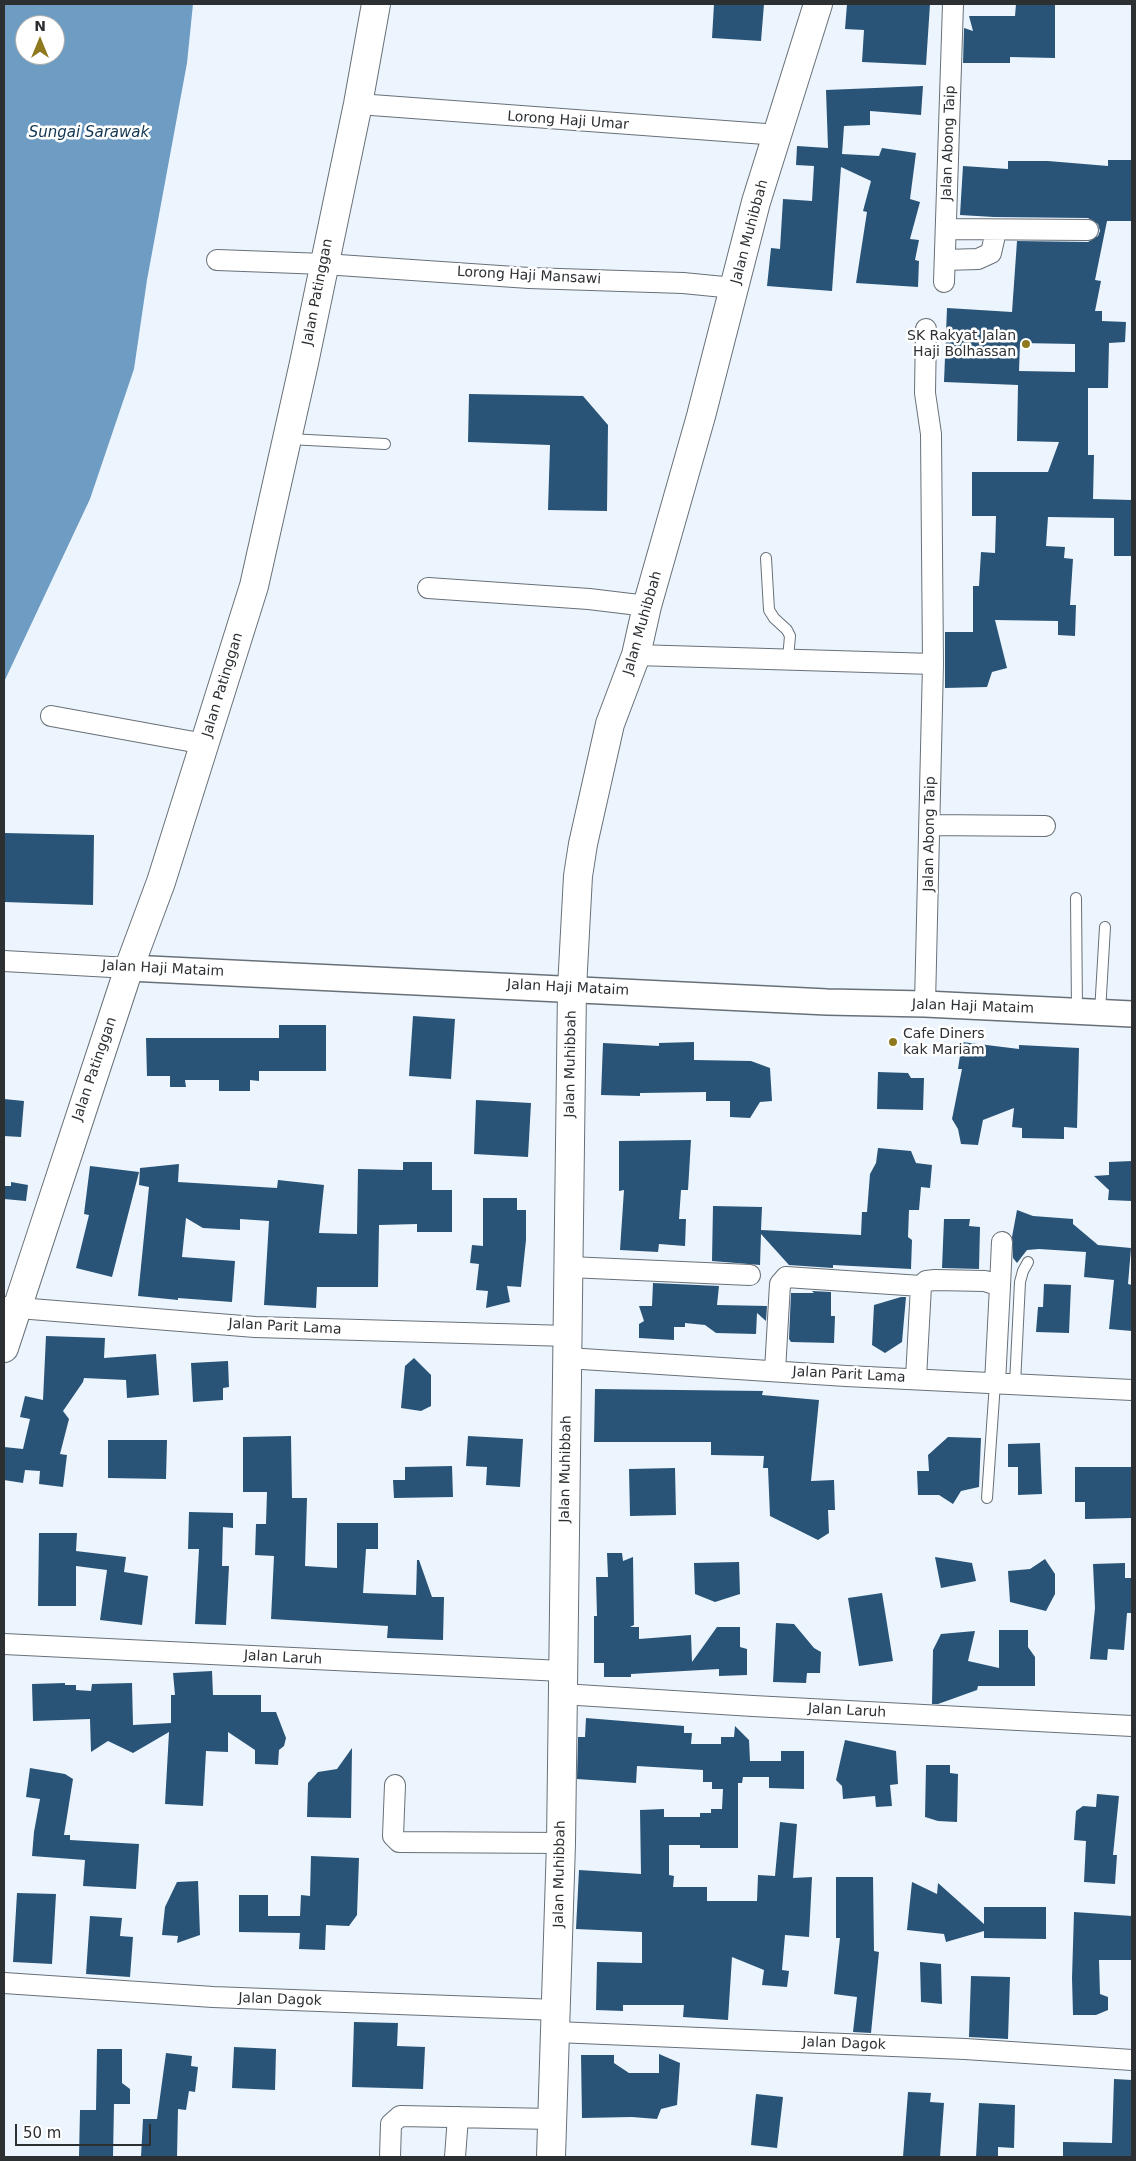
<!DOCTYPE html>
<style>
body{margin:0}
#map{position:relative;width:1136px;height:2161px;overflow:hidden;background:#ecf5fe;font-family:"DejaVu Sans",sans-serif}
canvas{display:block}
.frame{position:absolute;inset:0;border:5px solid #2c3033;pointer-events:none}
.north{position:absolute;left:15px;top:15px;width:50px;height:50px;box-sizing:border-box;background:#fff;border:1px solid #abacad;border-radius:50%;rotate:0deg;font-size:14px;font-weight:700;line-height:20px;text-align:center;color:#2c3033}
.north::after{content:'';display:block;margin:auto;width:18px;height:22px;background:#8e791f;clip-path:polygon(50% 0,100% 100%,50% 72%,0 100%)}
.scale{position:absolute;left:15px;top:2124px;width:136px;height:22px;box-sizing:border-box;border:2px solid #2c3033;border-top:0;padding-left:6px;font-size:15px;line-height:18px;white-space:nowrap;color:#2c3033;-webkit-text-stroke:4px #fff;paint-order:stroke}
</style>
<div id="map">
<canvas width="1136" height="2161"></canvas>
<div class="frame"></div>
<div class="north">N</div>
<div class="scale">50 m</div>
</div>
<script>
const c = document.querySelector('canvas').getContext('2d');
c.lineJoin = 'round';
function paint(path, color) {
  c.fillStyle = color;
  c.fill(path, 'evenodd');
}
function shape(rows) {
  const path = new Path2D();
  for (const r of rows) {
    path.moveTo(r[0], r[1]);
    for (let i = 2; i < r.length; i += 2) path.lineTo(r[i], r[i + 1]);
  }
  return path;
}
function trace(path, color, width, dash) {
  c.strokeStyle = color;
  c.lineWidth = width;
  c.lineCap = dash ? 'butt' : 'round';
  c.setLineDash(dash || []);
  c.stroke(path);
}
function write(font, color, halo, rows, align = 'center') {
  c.font = font + ' "DejaVu Sans",sans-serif';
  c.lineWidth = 5;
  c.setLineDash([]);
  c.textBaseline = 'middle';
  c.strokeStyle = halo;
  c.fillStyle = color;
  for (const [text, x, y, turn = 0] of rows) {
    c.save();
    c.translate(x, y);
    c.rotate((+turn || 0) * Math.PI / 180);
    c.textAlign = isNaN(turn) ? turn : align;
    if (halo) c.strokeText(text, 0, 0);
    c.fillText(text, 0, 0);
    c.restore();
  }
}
const water = shape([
 [4,4,193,4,187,63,147,280,134,369,90,499,4,682],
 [25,25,55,25,55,55,25,55]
]);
const building = shape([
 [714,4,764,4,761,41,712,38],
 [847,4,930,4,926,65,862,62,864,30,845,29],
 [1016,4,1055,4,1055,58,1010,57,1010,63,963,63,964,28,973,31,969,16,1015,16],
 [923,86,921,115,870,111,870,125,844,126,842,154,879,156,882,148,916,153,910,199,920,202,910,239,919,240,915,260,919,261,918,287,856,283,867,212,863,211,871,181,841,167,832,291,767,286,771,248,780,249,783,199,812,201,814,166,796,165,797,146,828,148,826,90],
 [1108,160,1132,160,1132,221,1107,221,1095,280,1101,281,1095,311,1102,311,1102,321,1126,322,1125,342,1109,343,1108,388,1088,388,1088,455,1094,455,1093,499,1132,500,1132,556,1114,556,1114,518,1048,517,1046,546,1065,547,1064,558,1073,559,1070,605,1076,605,1075,636,1058,635,1058,621,995,620,1007,668,992,672,987,687,945,688,945,632,973,632,973,586,979,586,981,552,995,553,996,516,972,516,972,472,1048,472,1059,442,1017,441,1018,385,944,382,947,308,1012,312,1017,241,1088,242,1098,236,1100,231,1098,224,1088,218,994,217,960,215,963,166,1008,169,1008,161,1048,161,1108,166],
 [1020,343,1075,344,1075,372,1019,371],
 [469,394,583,396,608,425,607,511,548,510,550,445,468,442],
 [4,833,94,835,93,905,4,902],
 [413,1016,455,1019,451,1079,409,1076],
 [279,1025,326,1025,326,1071,259,1071,259,1081,250,1080,250,1091,219,1091,219,1080,185,1080,186,1087,170,1087,170,1076,147,1076,146,1038,279,1038],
 [694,1042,694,1060,751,1061,770,1068,772,1101,760,1102,750,1118,730,1117,730,1101,706,1101,706,1092,640,1093,640,1096,601,1095,603,1043,659,1046,659,1043],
 [962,1042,1019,1049,1019,1045,1079,1048,1077,1128,1064,1127,1064,1139,1022,1138,1022,1128,1012,1127,1014,1108,983,1120,978,1145,961,1144,958,1129,952,1119,962,1069,958,1069],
 [878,1072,908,1073,911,1078,924,1078,923,1110,877,1109],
 [4,1099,24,1101,21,1137,4,1136],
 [476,1100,531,1103,528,1157,474,1154],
 [691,1140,688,1190,681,1190,679,1219,686,1219,685,1246,659,1244,658,1252,620,1250,624,1190,619,1191,619,1141],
 [878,1148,911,1151,916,1163,932,1165,930,1188,921,1187,919,1210,909,1210,908,1237,912,1240,911,1269,833,1265,833,1268,789,1265,761,1234,760,1265,712,1261,713,1206,762,1207,761,1230,861,1235,862,1212,867,1212,870,1174,876,1163],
 [1132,1161,1132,1201,1108,1200,1109,1190,1094,1176,1109,1175,1109,1162],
 [403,1162,432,1162,432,1190,452,1190,452,1232,417,1232,417,1224,379,1225,378,1287,317,1287,316,1308,264,1305,269,1221,240,1219,240,1230,203,1228,186,1218,182,1257,235,1261,232,1302,178,1298,178,1300,138,1296,149,1187,139,1185,140,1168,179,1164,178,1182,277,1188,278,1180,324,1185,319,1233,357,1234,358,1169,403,1170],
 [90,1166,139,1172,112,1277,76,1268,89,1215,84,1214],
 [11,1182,28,1185,26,1201,4,1199,4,1186,11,1186],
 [483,1198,517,1198,517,1210,526,1210,526,1240,521,1287,507,1286,510,1302,486,1308,488,1291,476,1290,479,1264,470,1263,472,1245,483,1246],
 [1017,1210,1033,1216,1073,1219,1073,1224,1098,1245,1131,1248,1128,1284,1132,1285,1132,1331,1109,1329,1114,1280,1084,1277,1086,1252,1039,1249,1027,1250,1017,1263,1013,1258,1012,1237],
 [944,1219,970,1219,969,1226,980,1227,979,1269,942,1268],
 [653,1283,719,1286,717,1305,767,1306,766,1321,757,1313,756,1334,716,1333,705,1325,685,1323,685,1327,674,1327,674,1340,639,1338,639,1324,644,1321,639,1306,652,1306],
 [1044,1284,1071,1285,1069,1333,1036,1332,1038,1307,1043,1307],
 [812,1291,831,1292,831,1316,835,1316,834,1343,791,1342,789,1339,791,1293,814,1293],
 [901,1297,906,1297,902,1342,885,1353,872,1345,874,1305],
 [46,1336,105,1338,104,1358,156,1354,159,1395,127,1398,126,1380,84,1378,83,1382,63,1411,69,1419,60,1454,67,1455,63,1487,39,1484,40,1471,25,1470,23,1483,4,1480,4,1447,23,1449,30,1419,20,1417,25,1396,43,1400],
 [414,1358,431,1375,431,1406,421,1411,401,1408,405,1366],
 [228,1361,229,1387,223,1388,223,1400,193,1402,191,1363],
 [595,1389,763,1391,762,1395,819,1400,811,1481,834,1480,835,1510,828,1510,829,1533,818,1540,770,1516,768,1468,763,1468,764,1456,711,1455,711,1442,594,1442],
 [291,1436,292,1498,307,1498,305,1566,337,1568,337,1523,378,1523,378,1549,366,1549,363,1593,416,1595,417,1560,419,1560,432,1597,444,1597,443,1640,387,1638,388,1626,271,1619,274,1556,255,1555,256,1524,266,1524,267,1492,243,1492,243,1437],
 [468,1436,523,1439,520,1487,486,1485,487,1467,466,1466],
 [948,1437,981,1438,979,1487,961,1491,953,1504,939,1495,918,1495,917,1471,929,1471,928,1455],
 [108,1440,167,1440,166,1479,108,1478],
 [1040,1443,1042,1494,1018,1495,1018,1467,1008,1467,1008,1444],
 [452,1466,453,1497,394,1498,393,1480,405,1480,405,1467],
 [1075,1467,1132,1467,1132,1518,1085,1519,1085,1502,1075,1502],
 [675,1468,676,1515,630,1516,629,1469],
 [189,1512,233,1513,233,1528,223,1527,222,1566,229,1566,226,1625,195,1624,199,1549,188,1549],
 [39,1533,77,1533,76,1551,126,1557,124,1572,148,1576,142,1625,100,1620,107,1570,76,1566,76,1606,38,1606],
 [607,1553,622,1553,623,1561,633,1557,634,1625,630,1627,639,1627,639,1639,691,1635,692,1662,717,1627,740,1627,740,1647,747,1649,747,1675,719,1676,719,1669,631,1674,631,1677,604,1677,604,1663,594,1663,594,1616,597,1616,596,1577,608,1577],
 [935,1557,972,1563,976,1581,941,1588],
 [1045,1559,1055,1574,1055,1594,1046,1611,1010,1602,1008,1571,1030,1569],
 [739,1562,740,1594,715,1602,695,1594,694,1563],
 [1125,1563,1125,1578,1132,1578,1132,1613,1127,1613,1124,1650,1108,1649,1107,1660,1090,1659,1095,1608,1093,1564],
 [882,1593,893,1661,859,1666,848,1598],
 [776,1623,794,1624,814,1648,821,1652,820,1673,807,1673,806,1683,773,1682],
 [999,1630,1028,1630,1028,1647,1035,1657,1035,1686,978,1686,977,1690,938,1704,932,1704,933,1650,941,1634,975,1631,968,1661,999,1668],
 [212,1671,213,1695,261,1695,261,1712,276,1712,286,1738,284,1746,279,1750,278,1765,255,1764,255,1750,228,1732,228,1752,206,1751,203,1806,165,1804,169,1732,133,1753,108,1741,91,1752,90,1719,33,1721,32,1684,65,1683,65,1685,76,1685,76,1690,91,1691,92,1684,132,1683,133,1725,171,1723,171,1695,175,1695,173,1673],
 [586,1718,684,1726,684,1733,692,1733,691,1744,721,1744,721,1737,734,1737,735,1726,749,1740,750,1761,781,1761,781,1751,804,1751,804,1789,769,1788,769,1777,743,1777,742,1783,738,1783,738,1848,700,1848,700,1845,669,1845,669,1875,674,1876,673,1887,707,1887,707,1901,757,1901,758,1875,775,1876,780,1822,797,1824,793,1878,812,1877,809,1937,785,1935,782,1970,789,1971,787,1987,762,1985,764,1970,732,1957,728,2020,683,2017,684,2005,623,2005,623,2011,596,2010,597,1962,642,1963,642,1932,576,1929,579,1870,641,1874,640,1810,664,1809,664,1817,700,1817,700,1813,711,1813,711,1809,722,1809,723,1789,712,1789,712,1782,703,1782,703,1770,637,1766,636,1783,577,1779,578,1737,585,1737],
 [845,1740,896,1751,898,1784,890,1785,892,1806,876,1807,875,1796,843,1799,842,1786,836,1780],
 [352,1748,351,1818,307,1817,308,1783,318,1772,337,1769],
 [926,1765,950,1765,950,1773,958,1774,957,1822,938,1821,925,1817],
 [30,1768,65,1774,73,1779,64,1835,70,1835,70,1840,139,1844,136,1889,83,1886,85,1860,32,1856,34,1832,40,1799,26,1797],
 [1097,1794,1119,1796,1113,1855,1117,1855,1115,1884,1084,1882,1086,1841,1074,1840,1076,1811,1083,1806,1096,1807],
 [311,1856,359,1858,357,1915,349,1926,326,1925,325,1950,299,1949,300,1933,239,1932,239,1895,268,1895,268,1916,300,1916,301,1895,310,1896],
 [836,1877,873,1877,874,1951,879,1952,871,2033,853,2032,857,1997,834,1994,840,1938,836,1938],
 [198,1881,200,1935,177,1943,178,1936,162,1935,165,1907,177,1882],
 [912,1882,937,1894,938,1883,984,1924,984,1907,1046,1907,1046,1939,984,1938,984,1931,946,1942,944,1934,907,1930],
 [17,1893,56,1894,52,1964,13,1962],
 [1074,1912,1132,1916,1132,1960,1099,1960,1100,1994,1108,1997,1108,2010,1096,2015,1073,2015,1072,1978],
 [90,1916,122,1918,120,1936,133,1937,130,1977,86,1974],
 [920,1962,941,1964,942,2004,921,2002],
 [971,1976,1010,1977,1008,2039,969,2037],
 [354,2022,398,2023,397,2046,425,2047,423,2089,352,2087],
 [234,2047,276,2049,275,2090,232,2088],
 [97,2049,122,2049,122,2083,130,2089,130,2104,114,2104,113,2157,79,2157,80,2110,96,2110],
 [166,2053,192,2056,191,2066,198,2067,195,2092,189,2091,186,2110,178,2109,177,2157,141,2157,143,2119,157,2119],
 [659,2054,680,2063,677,2105,661,2109,657,2119,632,2117,582,2118,581,2055,614,2055,614,2063,629,2073,659,2073],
 [1114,2079,1132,2080,1132,2157,1063,2157,1063,2142,1112,2143],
 [908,2092,931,2093,930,2102,944,2103,940,2157,903,2157],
 [756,2094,783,2097,777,2148,751,2145],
 [979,2103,1015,2105,1014,2148,998,2147,998,2157,976,2157]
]);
const service = shape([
 [289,439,385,444],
 [766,558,769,610,774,618,787,630,790,636,788,659],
 [1076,898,1077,1011],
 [1100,1012,1105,927],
 [1015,1384,1020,1282,1023,1271,1028,1262],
 [987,1498,995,1383]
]);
const minor = shape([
 [358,104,779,135],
 [946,229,1088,230],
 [217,260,324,264,529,278,683,283,734,288],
 [945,260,978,259,991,253,996,231],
 [944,282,953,4],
 [428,588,589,599,647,606],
 [636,655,933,664],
 [51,716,205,744],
 [930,825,1045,826],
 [4,961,129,968],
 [925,1004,933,664,931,434,925,393,926,329],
 [569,1267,750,1275],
 [921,1286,926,1281,935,1280,985,1281,1000,1286,995,1383],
 [1000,1286,1002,1242],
 [6,1307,255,1327,568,1336],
 [567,1358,846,1376,1132,1390],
 [775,1371,780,1284,786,1277,921,1286,916,1378],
 [4,1644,562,1671],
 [562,1694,753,1706,1132,1726],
 [395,1785,393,1836,399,1842,561,1843],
 [4,1983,213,1997,557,2010],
 [556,2032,965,2049,1132,2060],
 [390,2157,391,2124,400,2116,552,2119],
 [455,2157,458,2117]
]);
const tertiary = shape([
 [129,968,827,1002,925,1004,1132,1014]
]);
const secondary = shape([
 [4,1348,129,968,161,882,254,586,304,363,358,104,376,4],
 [551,2157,561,1843,572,988,578,876,583,844,610,724,636,655,647,606,701,416,756,202,818,4]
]);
const markers = [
 [1026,344,5,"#8e791f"],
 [893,1042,5,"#8e791f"]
];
const streetNames = [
 ["Lorong Haji Umar",568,121,4],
 ["Jalan Abong Taip",949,143,-88],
 ["Jalan Muhibbah",750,232,-75],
 ["Lorong Haji Mansawi",529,276,3],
 ["Jalan Patinggan",318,292,-79],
 ["Jalan Muhibbah",643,623,-74],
 ["Jalan Patinggan",223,685,-73],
 ["Jalan Abong Taip",930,834,-89],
 ["Jalan Haji Mataim",163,969,3],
 ["Jalan Haji Mataim",568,988,3],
 ["Jalan Haji Mataim",973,1007,2],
 ["Jalan Muhibbah",571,1064,-89],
 ["Jalan Patinggan",95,1069,-71],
 ["Jalan Parit Lama",285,1327,3],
 ["Jalan Parit Lama",849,1375,3],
 ["Jalan Muhibbah",566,1469,-89],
 ["Jalan Laruh",283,1658,3],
 ["Jalan Laruh",847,1711,3],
 ["Jalan Muhibbah",560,1874,-89],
 ["Jalan Dagok",280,2000,2],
 ["Jalan Dagok",844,2044,2]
];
const poiNames = [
 ["SK Rakyat Jalan",1016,336],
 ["Haji Bolhassan",1016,352],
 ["Cafe Diners",903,1034,"left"],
 ["kak Mariam",903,1050,"left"]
];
const waterNames = [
 ["Sungai Sarawak",89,133]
];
paint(water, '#6f9cc3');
paint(building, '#295477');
trace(service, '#687077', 12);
trace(minor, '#687077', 22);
trace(tertiary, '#687077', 28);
trace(secondary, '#687077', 30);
trace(service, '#fff', 10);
trace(minor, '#fff', 20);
trace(tertiary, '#fff', 25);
trace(secondary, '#fff', 28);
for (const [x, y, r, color] of markers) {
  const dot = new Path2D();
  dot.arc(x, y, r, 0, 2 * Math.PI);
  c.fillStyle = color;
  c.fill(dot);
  trace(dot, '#fff', 2);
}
write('14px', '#2c3033', '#fff', streetNames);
write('14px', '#2c3033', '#fff', poiNames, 'right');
write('italic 15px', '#123651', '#fff', waterNames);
</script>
